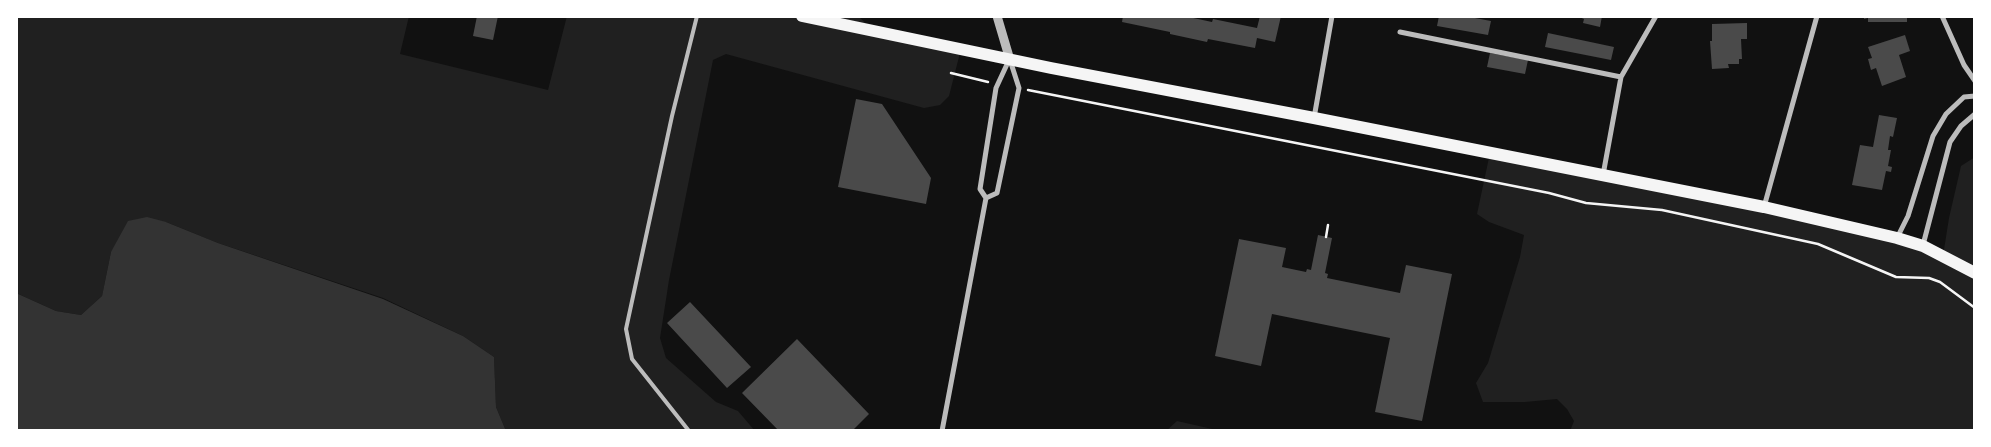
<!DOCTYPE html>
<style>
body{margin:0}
#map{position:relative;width:1991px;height:447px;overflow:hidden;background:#111;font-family:"DejaVu Sans",sans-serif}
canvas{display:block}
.frame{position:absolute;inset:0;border:18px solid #fff;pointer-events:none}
</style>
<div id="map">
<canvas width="1991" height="447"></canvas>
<div class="frame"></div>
</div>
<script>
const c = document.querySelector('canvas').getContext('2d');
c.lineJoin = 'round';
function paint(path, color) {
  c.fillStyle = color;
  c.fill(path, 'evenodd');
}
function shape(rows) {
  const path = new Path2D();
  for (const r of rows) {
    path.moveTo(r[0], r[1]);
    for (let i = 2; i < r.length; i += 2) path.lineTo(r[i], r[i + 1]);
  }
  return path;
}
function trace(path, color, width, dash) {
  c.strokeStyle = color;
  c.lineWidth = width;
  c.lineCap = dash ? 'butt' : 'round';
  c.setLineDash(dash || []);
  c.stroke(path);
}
const green = shape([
 [16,16,409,16,400,54,548,90,567,16,858,16,874,31,961,49,949,96,940,105,924,108,726,54,713,60,669,280,660,338,666,358,716,402,738,411,755,431,506,431,496,407,494,357,463,336,383,298,218,243,166,222,111,252,102,296,81,315,56,311,16,293],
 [1490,153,1764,207,1943,256,1949,218,1961,166,1975,157,1975,431,1570,431,1574,421,1567,409,1557,399,1525,402,1483,402,1476,383,1488,363,1520,257,1524,235,1489,222,1477,214],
 [1177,421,1221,431,1166,431]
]);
const water = shape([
 [147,217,166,222,218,243,383,299,463,336,494,357,496,407,506,431,16,431,16,293,56,311,81,315,102,296,111,252,128,221]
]);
const building = shape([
 [477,16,498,16,493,40,473,36],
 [1123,16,1184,16,1212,22,1213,19,1257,28,1260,16,1281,16,1275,42,1257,38,1255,48,1208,39,1207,42,1170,34,1170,32,1122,22],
 [1439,16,1464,16,1491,21,1488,35,1437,26],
 [1577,16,1602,16,1600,27,1583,23,1584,19],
 [1864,16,1907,16,1907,22,1868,22,1868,18,1864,19],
 [1747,23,1747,39,1741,39,1742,59,1739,59,1739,64,1728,64,1729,68,1712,69,1710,41,1712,41,1712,24],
 [1548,33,1614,47,1611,60,1545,47],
 [1905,35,1910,51,1899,55,1906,77,1882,86,1876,68,1871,70,1868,59,1872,58,1868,47],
 [1490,53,1528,60,1525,74,1487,67],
 [856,99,882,104,931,178,926,204,838,187],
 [1879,115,1897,118,1893,137,1890,136,1888,150,1891,150,1888,166,1892,167,1891,172,1886,171,1882,190,1852,185,1860,145,1873,147],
 [1318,235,1332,238,1325,273,1328,274,1327,278,1400,293,1406,265,1452,274,1422,421,1375,412,1390,338,1272,314,1261,366,1215,356,1239,239,1286,248,1282,267,1306,272,1307,269,1311,270],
 [690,302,751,367,727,388,667,323],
 [797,339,869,414,852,431,779,431,742,393]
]);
const path = shape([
 [951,73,988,82],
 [1028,90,1549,193,1586,203,1662,210,1818,244,1896,277,1929,278,1940,282,1975,308],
 [1326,237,1328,225]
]);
const service = shape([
 [689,431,632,359,626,329,672,116,697,16]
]);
const minor = shape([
 [1942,16,1964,65,1975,81],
 [1400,32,1621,77],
 [1314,118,1332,16],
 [1603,175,1621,77,1656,16],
 [986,198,997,193,1019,88,1010,60],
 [1764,207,1817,16],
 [1897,238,1908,216,1933,136,1946,114,1964,97,1975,96],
 [1923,245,1950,142,1961,126,1975,114],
 [942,431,986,198,980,189,996,88,1009,60]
]);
const tertiary = shape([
 [997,16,1010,60]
]);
const primary = shape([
 [802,16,1051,68,1314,118,1764,207,1897,238,1923,246,1975,273]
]);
paint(green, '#202020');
paint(water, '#333');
paint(building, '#4a4a4a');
trace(path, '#f5f5f5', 2.5);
trace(service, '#bcbcbc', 4);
trace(minor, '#bcbcbc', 5);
trace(tertiary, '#bcbcbc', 9);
trace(primary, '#f5f5f5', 12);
</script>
